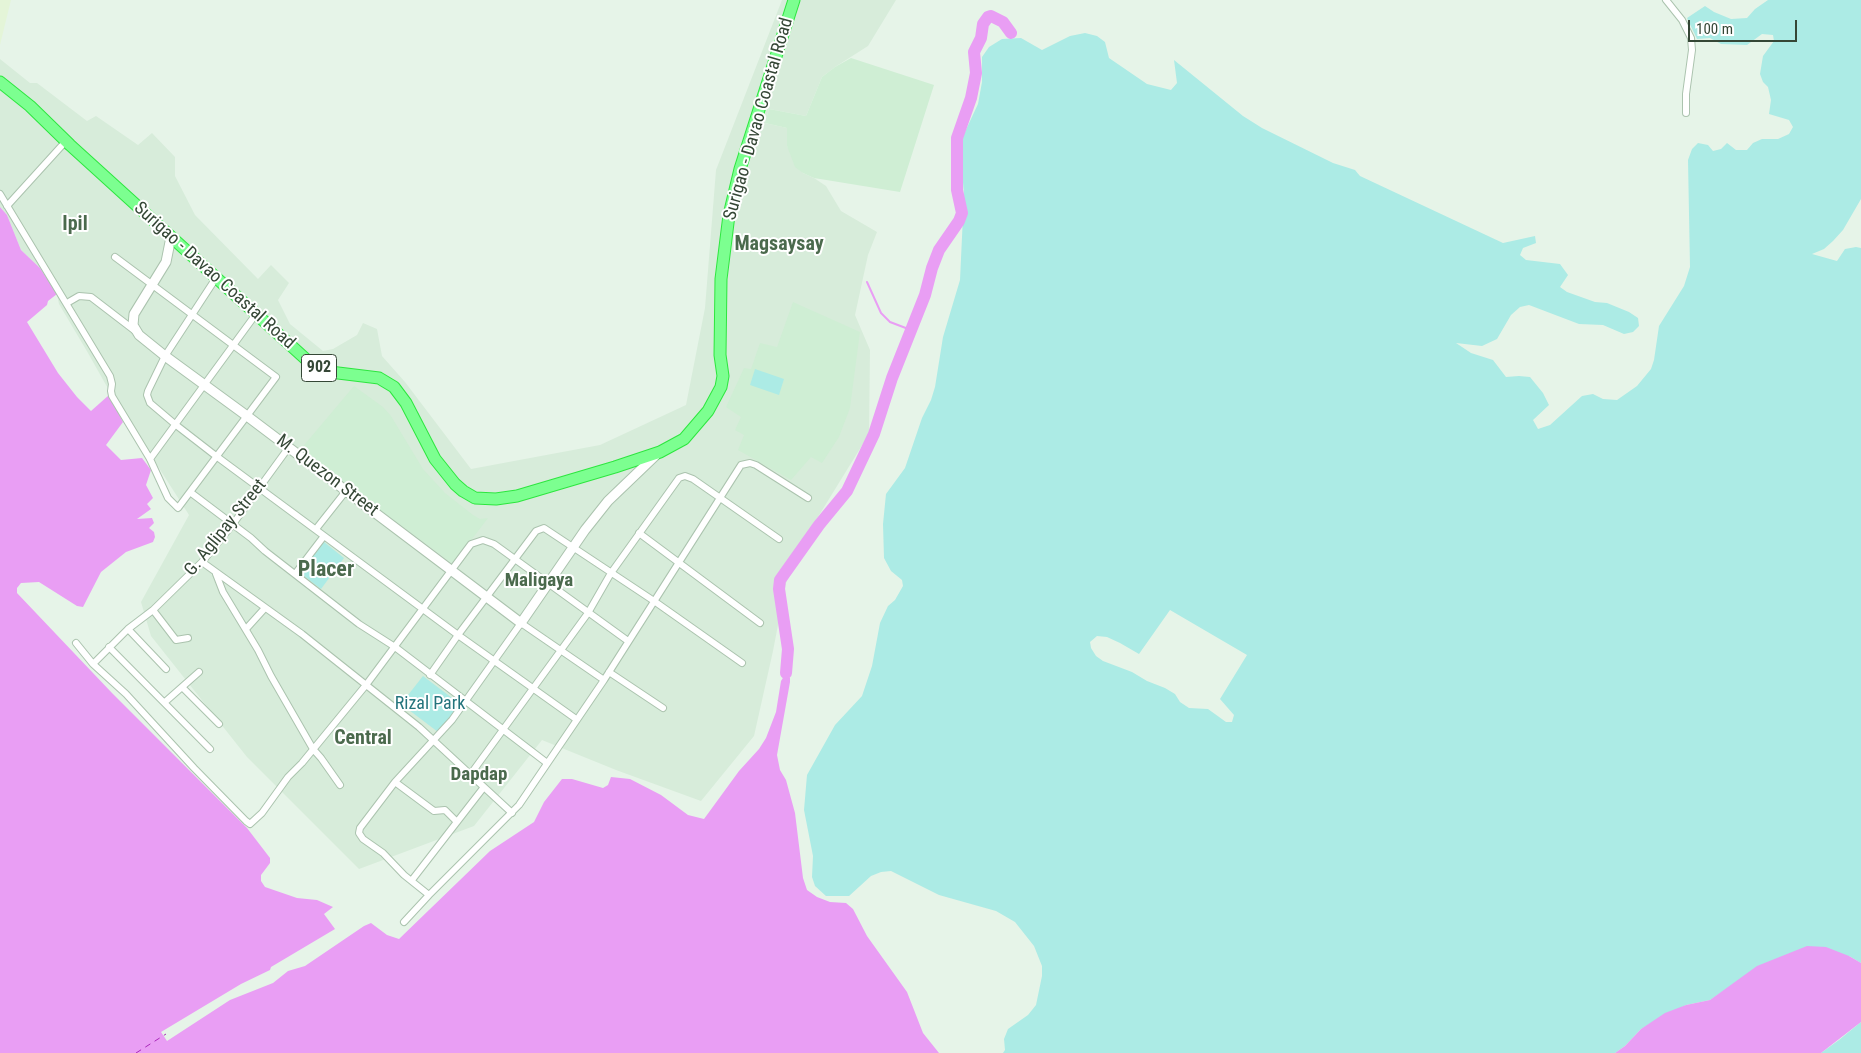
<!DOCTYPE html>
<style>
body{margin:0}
#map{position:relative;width:1861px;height:1053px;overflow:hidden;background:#e6f4e8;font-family:"Roboto Condensed",sans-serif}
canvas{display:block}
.scale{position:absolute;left:1688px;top:20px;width:109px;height:22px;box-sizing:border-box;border:2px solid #354736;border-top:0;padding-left:6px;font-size:15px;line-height:18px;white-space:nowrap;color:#354736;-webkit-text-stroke:4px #fff;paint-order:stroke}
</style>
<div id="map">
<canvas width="1861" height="1053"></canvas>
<div class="scale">100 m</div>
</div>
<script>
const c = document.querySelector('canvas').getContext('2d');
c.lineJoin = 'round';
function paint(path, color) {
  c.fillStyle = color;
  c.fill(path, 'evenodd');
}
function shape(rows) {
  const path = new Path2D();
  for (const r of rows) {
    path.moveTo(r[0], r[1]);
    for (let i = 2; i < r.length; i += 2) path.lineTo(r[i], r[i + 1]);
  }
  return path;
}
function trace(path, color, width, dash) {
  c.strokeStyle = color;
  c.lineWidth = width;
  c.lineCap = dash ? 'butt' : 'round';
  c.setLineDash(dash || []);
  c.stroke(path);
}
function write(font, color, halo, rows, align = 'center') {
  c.font = font + ' "Roboto Condensed",sans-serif';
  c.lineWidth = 4;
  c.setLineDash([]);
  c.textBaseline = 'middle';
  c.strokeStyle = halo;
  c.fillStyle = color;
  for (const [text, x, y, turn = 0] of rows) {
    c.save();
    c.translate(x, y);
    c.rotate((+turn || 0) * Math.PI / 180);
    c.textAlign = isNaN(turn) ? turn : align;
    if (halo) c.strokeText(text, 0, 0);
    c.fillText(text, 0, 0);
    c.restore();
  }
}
const residential = shape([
 [782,0,896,0,868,46,835,67,822,77,806,116,769,109,765,123,787,128,787,146,803,173,814,178,826,186,841,211,877,232,868,255,855,315,870,350,869,434,813,525,786,583,773,651,754,736,701,801,616,770,542,740,474,826,359,869,247,757,151,636,141,602,189,515,106,385,88,353,59,304,57,294,40,268,21,250,7,215,0,207,0,59,30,83,37,83,87,121,96,116,138,145,152,133,175,157,175,176,195,215,258,279,271,265,289,283,278,300,290,324,323,351,333,349,357,335,363,323,377,329,382,356,405,382,471,469,600,445,686,405,705,308,716,170]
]);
const education = shape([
 [851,58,934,85,900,192,814,178,803,173,795,167,787,146,787,128,765,123,769,109,806,116,822,77,835,67],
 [793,302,860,332,850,408,839,437,822,463,811,457,791,480,738,450,744,435,735,430,741,417,726,407,744,368,751,369,760,343,777,347],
 [354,386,383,407,391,416,423,469,445,493,473,515,480,519,488,518,453,564,300,450]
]);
const medical = shape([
 [0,0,11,0,0,45]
]);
const green = shape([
 [1768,0,1861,0,1861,199,1843,230,1833,241,1824,249,1812,254,1837,261,1845,249,1856,247,1861,248,1861,963,1849,956,1727,989,1710,1000,1686,1005,1641,1029,1625,1046,1615,1053,1003,1053,1005,1050,1004,1039,1008,1029,1028,1015,1036,1005,1042,976,1042,966,1034,946,1015,922,996,911,939,895,891,871,881,872,871,876,849,896,826,896,815,886,812,877,813,856,804,810,807,775,835,725,862,696,872,666,880,623,888,606,895,600,903,586,902,580,891,571,884,558,883,524,886,494,905,468,922,418,931,400,935,387,943,337,960,280,964,194,960,149,963,136,978,104,982,82,982,57,989,47,1002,39,1021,38,1042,50,1070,36,1085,33,1097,36,1105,42,1109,58,1147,84,1171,90,1177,83,1174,60,1243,116,1262,128,1333,163,1355,170,1360,176,1503,243,1535,236,1536,243,1523,248,1520,255,1526,260,1560,264,1568,275,1560,287,1567,292,1595,302,1607,303,1629,312,1638,318,1639,326,1633,332,1624,334,1603,325,1579,324,1529,305,1520,307,1511,315,1497,339,1482,346,1456,343,1471,353,1493,360,1506,377,1519,376,1530,377,1543,393,1549,405,1533,420,1538,429,1550,425,1582,396,1593,394,1603,399,1617,400,1637,386,1651,369,1654,360,1659,326,1684,286,1690,267,1688,160,1692,149,1698,143,1708,145,1713,151,1721,149,1727,143,1736,150,1747,150,1753,143,1762,139,1778,139,1789,134,1793,127,1789,120,1769,114,1771,100,1768,87,1763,82,1760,74,1763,56,1774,41,1773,35,1762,34,1747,45,1721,44,1710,38,1697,39,1687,18,1705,6,1714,12,1731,19,1747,18,1755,9],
 [1170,610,1247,655,1220,699,1234,715,1232,722,1226,722,1208,709,1189,708,1180,702,1175,694,1165,688,1147,681,1132,672,1103,661,1096,656,1091,648,1090,642,1097,636,1107,637,1120,643,1139,654],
 [755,369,784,379,779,395,750,385],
 [324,542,344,558,321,589,300,573],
 [423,676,460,704,438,732,401,704],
 [1861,1022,1861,1053,1821,1053,1839,1040]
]);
const water = shape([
 [0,207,7,215,21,250,40,268,57,294,48,301,47,305,27,322,58,373,77,397,91,411,109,395,123,422,106,445,121,460,142,458,151,470,146,485,153,498,147,504,151,509,137,519,152,518,154,523,149,528,154,532,155,537,153,542,126,552,101,572,83,607,77,606,39,582,21,583,17,588,17,593,112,693,247,828,270,858,270,863,261,875,261,881,265,887,297,898,317,900,333,907,324,914,335,929,271,967,270,970,241,984,161,1032,167,1041,230,1000,273,983,288,971,305,966,364,926,371,923,387,935,399,939,490,851,534,822,544,802,562,779,572,779,603,788,608,785,611,777,630,779,661,795,688,815,704,819,739,771,759,749,766,738,776,712,781,681,786,673,790,678,790,682,777,755,780,770,786,780,795,813,803,878,807,890,817,897,830,902,846,903,853,909,867,936,907,992,923,1033,939,1053,0,1053],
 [1807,946,1826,947,1849,956,1861,963,1861,1022,1821,1053,1615,1053,1625,1046,1641,1029,1665,1013,1686,1005,1710,1000,1757,966]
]);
const stream = shape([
 [867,282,881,313,890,322,911,330]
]);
const river = shape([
 [786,673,788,649,779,589,780,580,819,525,847,491,874,434,892,378,925,295,932,268,939,250,959,221,962,213,957,190,957,138,971,98,976,73,974,52,981,38,983,24,988,17,991,16,1003,22,1011,33]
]);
const ferry = shape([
 [136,1053,166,1034]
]);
const minor = shape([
 [1666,0,1682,20,1691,38,1692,50,1686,94,1686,113],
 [0,194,110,376,112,384,111,391,112,396,150,459,168,498,178,508,276,377,115,257],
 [7,206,66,141],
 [216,278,165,356,148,391,147,395,150,403,176,425,216,456,458,635,576,719],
 [67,303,79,296,91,297,134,330],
 [150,459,256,314],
 [190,492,251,538,265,551,359,624,395,647,547,763],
 [316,529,346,491],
 [639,533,760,623],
 [202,562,302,634,419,727,512,813],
 [216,574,223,592,258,650,271,676,313,749,321,758,340,785],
 [295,574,324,536],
 [153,610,176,640,188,638],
 [128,629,166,669],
 [246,629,265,608],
 [76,643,93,664,126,694,194,768,246,821,250,824,262,813,288,777,302,763,366,685,471,544,483,540,494,544,628,641],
 [109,647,210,749],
 [93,664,128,629,153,610,202,562,233,524,289,447],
 [609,672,663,708],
 [430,675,458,635,536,531,544,528,654,601,742,663],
 [182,687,219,724],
 [165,702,199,672],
 [470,775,588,613,611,573,679,478,685,476,693,479,779,539],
 [395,782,434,811,445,810,457,822],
 [412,880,484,787],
 [429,895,404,875,383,853,363,839,359,833,360,828,395,782,452,720,521,623,604,680],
 [404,922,429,895,519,805,604,680,741,465,750,463,756,465,808,498]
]);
const tertiary = shape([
 [171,237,166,262,134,314,133,325,139,335,165,356,247,416,521,623,585,530,608,501,656,455]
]);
const trunk = shape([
 [0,82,30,106,70,145,309,362,330,372,379,378,394,387,406,403,435,459,455,484,463,491,475,498,496,499,517,496,615,467,660,452,684,439,708,411,721,387,723,376,720,355,721,279,729,215,740,169,794,0]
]);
const shields = [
 [319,368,35]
];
const shieldNames = [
 ["902",319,368]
];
const streetNames = [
 ["Surigao - Davao Coastal Road",759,119,-74],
 ["Surigao - Davao Coastal Road",214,276,42],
 ["M. Quezon Street",327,476,37],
 ["G. Aglipay Street",226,528,-51]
];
const parkNames = [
 ["Rizal Park",430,704]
];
const neighbourhoodNames = [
 ["Maligaya",539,581],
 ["Dapdap",479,775]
];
const quarterNames = [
 ["Ipil",75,225],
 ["Magsaysay",779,245],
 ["Central",363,739]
];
const districtNames = [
 ["Placer",326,570]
];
paint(residential, '#d7ecda');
paint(education, '#cfeed4');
paint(medical, '#e4f5d8');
paint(green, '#acebe5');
paint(water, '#e99ef4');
trace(stream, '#e99ef4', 2);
trace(river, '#e99ef4', 12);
trace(ferry, '#a928b9', 1, [6, 5]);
trace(minor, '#abc3ae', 8);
trace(tertiary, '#abc3ae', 11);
trace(trunk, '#2de63f', 13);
trace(minor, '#fff', 6);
trace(tertiary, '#fff', 9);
trace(trunk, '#7cff90', 11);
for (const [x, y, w] of shields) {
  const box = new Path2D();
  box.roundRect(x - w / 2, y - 13.5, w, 27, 4);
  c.fillStyle = '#fff';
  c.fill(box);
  trace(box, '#354736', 1);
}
write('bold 16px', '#354736', null, shieldNames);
write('18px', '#354736', '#fff', streetNames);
write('18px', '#24747c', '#fff', parkNames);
write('bold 19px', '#4b6a4d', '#fff', neighbourhoodNames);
write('bold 20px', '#4b6a4d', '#fff', quarterNames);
write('bold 22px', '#4b6a4d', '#fff', districtNames);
</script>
